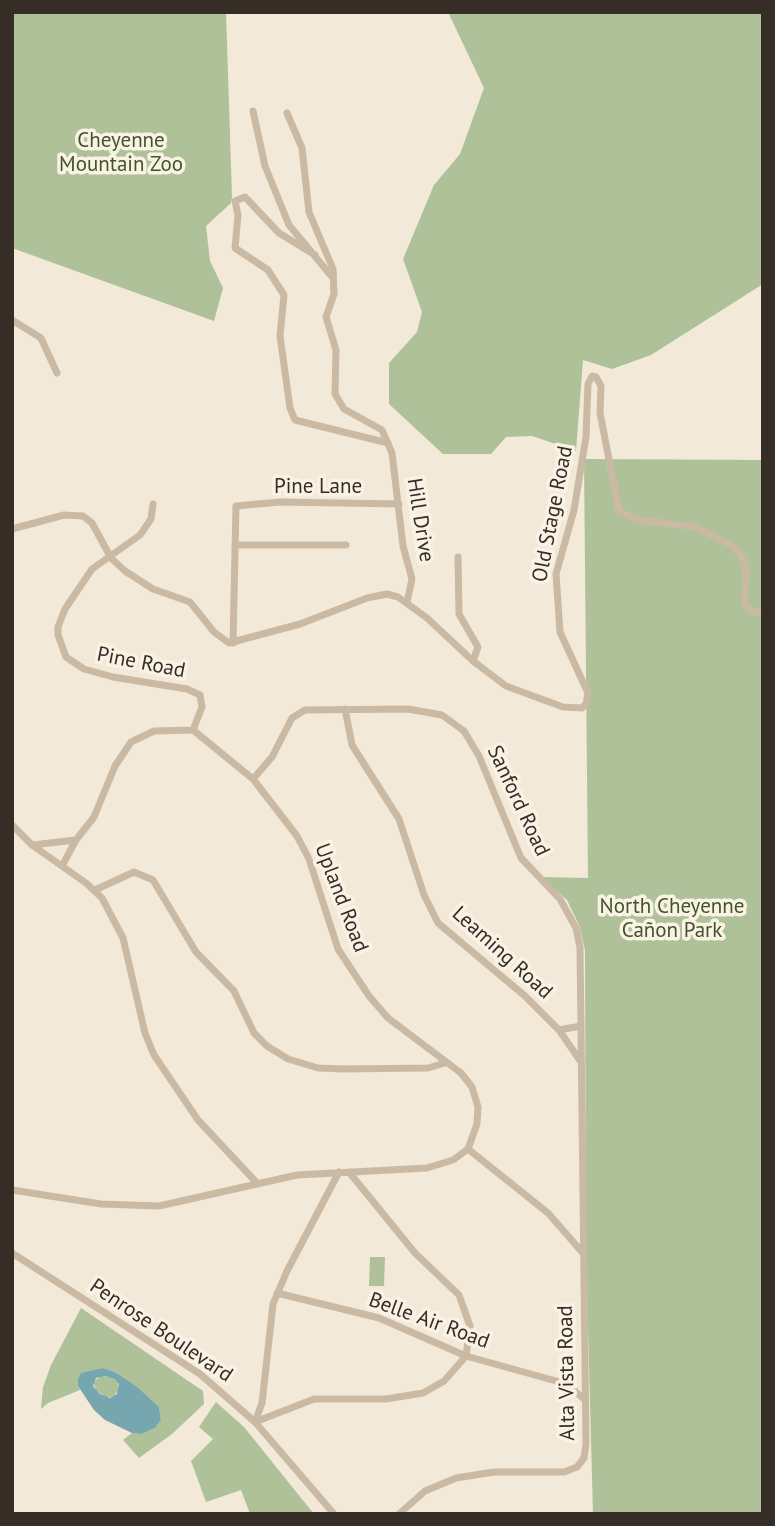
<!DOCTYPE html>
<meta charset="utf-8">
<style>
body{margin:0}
#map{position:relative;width:775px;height:1526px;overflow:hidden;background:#f2e9d8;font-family:"PT Sans",sans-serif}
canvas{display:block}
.frame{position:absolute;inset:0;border:14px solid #352d26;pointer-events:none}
</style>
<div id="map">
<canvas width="775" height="1526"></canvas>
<div class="frame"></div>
</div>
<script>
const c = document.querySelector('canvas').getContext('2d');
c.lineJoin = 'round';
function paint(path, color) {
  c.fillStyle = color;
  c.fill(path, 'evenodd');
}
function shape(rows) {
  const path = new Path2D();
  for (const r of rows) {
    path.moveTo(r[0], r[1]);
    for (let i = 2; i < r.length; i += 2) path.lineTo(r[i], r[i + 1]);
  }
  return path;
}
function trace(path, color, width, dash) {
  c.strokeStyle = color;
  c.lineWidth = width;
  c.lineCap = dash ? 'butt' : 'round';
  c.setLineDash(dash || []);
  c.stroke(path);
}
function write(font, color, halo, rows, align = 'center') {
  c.font = font + ' "PT Sans",sans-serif';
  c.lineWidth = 7;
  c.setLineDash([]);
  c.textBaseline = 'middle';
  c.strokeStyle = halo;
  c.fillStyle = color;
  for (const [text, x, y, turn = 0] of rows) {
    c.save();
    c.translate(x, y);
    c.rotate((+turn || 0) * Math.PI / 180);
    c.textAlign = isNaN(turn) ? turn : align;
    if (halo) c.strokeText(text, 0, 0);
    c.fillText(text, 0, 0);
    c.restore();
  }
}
const green = shape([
 [12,12,226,12,232,197,231,203,206,226,210,261,223,288,214,321,12,248],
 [448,12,763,12,763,284,651,355,612,369,583,360,576,451,532,436,506,437,491,454,443,454,389,404,389,363,417,332,422,312,403,259,434,185,460,154,484,88],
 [584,459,763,460,763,1514,593,1514,586,1253,585,950,579,925,567,900,542,877,588,878],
 [370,1257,385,1257,384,1286,369,1286],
 [81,1308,203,1391,204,1404,172,1434,139,1458,123,1440,132,1433,142,1434,155,1428,161,1420,159,1407,115,1372,103,1368,78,1386,80,1390,48,1403,41,1409,43,1387,51,1365],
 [101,1376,112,1377,118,1381,119,1390,113,1397,105,1397,96,1390,93,1382],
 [216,1402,244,1427,314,1514,250,1514,241,1490,206,1502,191,1461,213,1439,199,1427]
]);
const water = shape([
 [103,1368,115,1372,137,1387,159,1407,161,1420,155,1428,142,1434,132,1433,105,1420,94,1410,78,1386,78,1379,81,1373],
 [105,1376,115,1379,119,1384,117,1394,110,1398,100,1394,93,1386,96,1378]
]);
const minor = shape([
 [253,111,265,166,289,225,333,278],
 [287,113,302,148,309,212,333,269,334,294,326,317,336,350,335,394,344,409,382,430,392,453,403,546,412,579,407,602],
 [315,255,279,233,245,197,235,201,238,215,235,248,268,270,284,295,280,336,290,408,295,420,388,443],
 [12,320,41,338,57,373],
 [153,504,151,519,140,535,92,569,65,609,58,627,58,635,66,657,84,669,113,677,187,689,200,695,202,707,193,730],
 [12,529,64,515,83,516,92,523,111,558,125,571,153,589,190,602,214,632,229,643,300,624,367,598,387,594,398,597,427,618,473,661,506,686,563,707,582,708,586,704,588,693,560,632,556,574,574,510,586,437,588,384,592,376,596,377,601,386,600,413,619,511,639,520,696,527,731,545,740,554,747,569,744,602,751,611,763,614],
 [235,545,346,545],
 [458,557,459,614,478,647,473,661],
 [233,643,236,506,280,502,399,504],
 [345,709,352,745,399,819,424,895,438,923,525,996,559,1030,581,1062],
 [253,779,272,757,292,718,305,710,408,709,442,715,464,731,479,756,521,858,560,899,576,928,580,947,586,1444,584,1458,577,1467,564,1472,494,1472,456,1478,425,1491,399,1514],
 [12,825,32,845,86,883,102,898,123,938,145,1033,154,1055,198,1120,256,1182],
 [32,845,76,840],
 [62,866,76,840,94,817,115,766,131,742,154,731,193,730,253,779,297,836,309,859,338,949,369,996,388,1018,461,1073,472,1087,478,1107,477,1124,468,1149],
 [95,890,134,872,153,880,196,952,234,991,254,1033,267,1046,288,1059,318,1068,343,1069,428,1068,445,1063],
 [559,1030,581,1026],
 [12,1190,101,1204,159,1206,297,1175,427,1168,453,1160,468,1149,548,1213,582,1252],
 [12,1253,200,1374,255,1422,334,1514],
 [277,1293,379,1318,466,1356,567,1384,584,1399],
 [255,1422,314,1399,386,1399,423,1393,444,1381,466,1356,470,1326,459,1295,415,1253,349,1172],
 [255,1422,262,1403,273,1304,287,1271,339,1172]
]);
const parkNames = [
 ["Cheyenne",121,141],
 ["Mountain Zoo",121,165],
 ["North Cheyenne",672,907],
 ["Cañon Park",672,931]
];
const streetNames = [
 ["Pine Lane",318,487],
 ["Old Stage Road",553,514,-79],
 ["Hill Drive",420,520,81],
 ["Pine Road",141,663,11],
 ["Sanford Road",518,801,65],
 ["Upland Road",341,898,69],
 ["Leaming Road",502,953,42],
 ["Belle Air Road",429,1321,20],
 ["Penrose Boulevard",161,1331,34],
 ["Alta Vista Road",567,1373,-91]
];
paint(green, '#aec198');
paint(water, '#76a6b0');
trace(minor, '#cabaa4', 7);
write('21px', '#3f5429', '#faf3e5', parkNames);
write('21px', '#352d26', '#faf3e5', streetNames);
</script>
